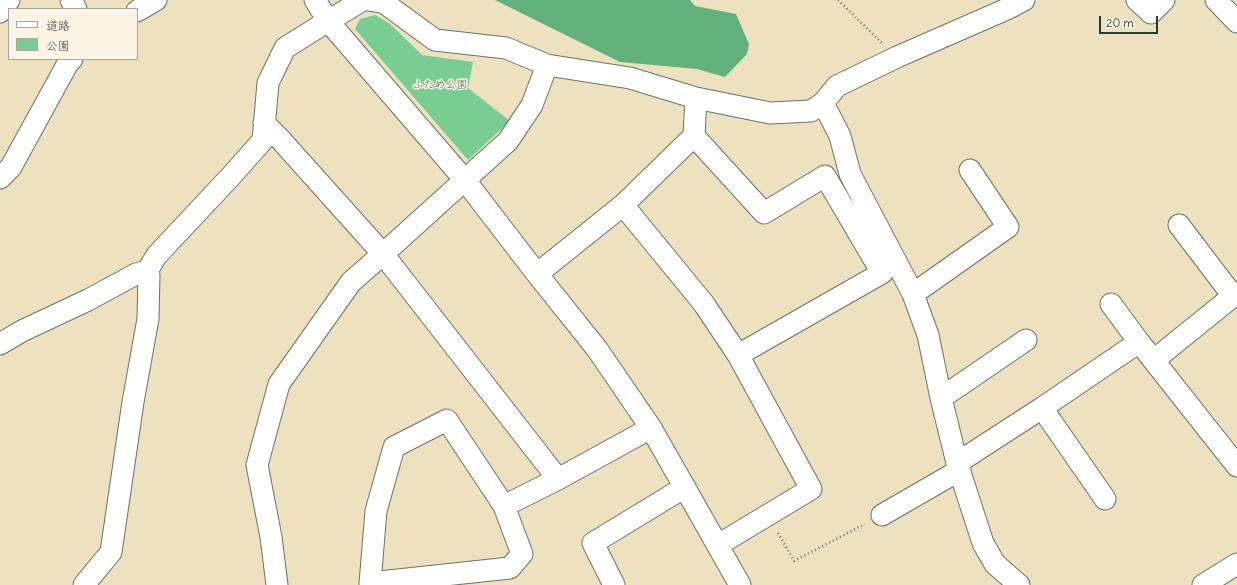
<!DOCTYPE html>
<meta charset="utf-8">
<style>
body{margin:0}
#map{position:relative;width:1237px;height:585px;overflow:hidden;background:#ede1bf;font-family:Delius,"Klee One",sans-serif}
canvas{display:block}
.legend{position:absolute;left:8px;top:8px;width:130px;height:52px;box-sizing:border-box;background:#fcf5e5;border:1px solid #a4ab9e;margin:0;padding:5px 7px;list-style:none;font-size:12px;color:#1f3d34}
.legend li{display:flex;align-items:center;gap:8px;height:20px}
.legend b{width:20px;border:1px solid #a4ab9e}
.scale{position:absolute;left:1099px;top:16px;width:59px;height:18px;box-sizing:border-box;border:2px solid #1f3d34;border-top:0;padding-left:5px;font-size:12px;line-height:14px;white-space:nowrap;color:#1f3d34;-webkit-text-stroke:3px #fcf5e5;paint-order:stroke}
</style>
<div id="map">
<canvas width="1237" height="585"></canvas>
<ul class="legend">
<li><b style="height:5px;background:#fff"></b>道路</li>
<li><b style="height:11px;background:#78ce92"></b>公園</li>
</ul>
<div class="scale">20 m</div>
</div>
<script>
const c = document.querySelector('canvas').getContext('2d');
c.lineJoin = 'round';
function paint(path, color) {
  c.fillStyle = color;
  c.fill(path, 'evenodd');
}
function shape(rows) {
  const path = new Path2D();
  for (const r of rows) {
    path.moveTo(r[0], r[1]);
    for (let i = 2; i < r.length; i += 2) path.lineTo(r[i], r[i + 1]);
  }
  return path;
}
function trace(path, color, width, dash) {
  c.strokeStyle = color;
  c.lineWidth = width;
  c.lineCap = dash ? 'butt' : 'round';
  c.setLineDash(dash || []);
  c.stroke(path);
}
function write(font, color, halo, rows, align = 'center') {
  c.font = font + ' Delius,"Klee One",sans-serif';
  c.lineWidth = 3;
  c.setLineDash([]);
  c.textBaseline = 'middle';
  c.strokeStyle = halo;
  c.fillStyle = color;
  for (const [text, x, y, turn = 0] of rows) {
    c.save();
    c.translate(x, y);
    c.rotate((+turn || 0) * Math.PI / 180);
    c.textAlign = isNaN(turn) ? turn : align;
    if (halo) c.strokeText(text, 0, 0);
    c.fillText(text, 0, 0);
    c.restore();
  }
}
const green = shape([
 [375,15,389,23,422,55,473,62,468,88,510,121,468,160,355,29,360,19]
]);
const forest = shape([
 [495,0,690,0,695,6,736,14,749,44,747,54,725,77,697,69,620,62]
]);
const path = shape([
 [838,0,882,43],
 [778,533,794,561,865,524]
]);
const minor = shape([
 [71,0,76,9],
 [315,0,328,21,464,179,537,274,597,349,651,428,740,585],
 [369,0,383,2,435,40,506,48,547,65,630,78,696,98,770,113,811,111,823,103,837,86,897,57,1007,9,1024,0],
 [1137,0,1151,13,1164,0],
 [1216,0,1237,22],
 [137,11,156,0],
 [0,12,9,0],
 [823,103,840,136,850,174,913,294,928,335,941,398,957,463,983,543,995,564,1019,585],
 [264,123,280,139,383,254,558,479],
 [694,136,764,213,825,176,882,273,738,355],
 [0,178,11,167,68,63,72,59],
 [623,205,704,304,738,355,811,489,718,545],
 [1179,225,1233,296],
 [537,274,623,205,694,136,696,98],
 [913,294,1008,227,970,170],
 [1111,304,1139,342],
 [0,344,22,331,88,300,136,274,147,271],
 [1154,360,1237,293],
 [941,398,1026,340],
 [1042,408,1105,499],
 [957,463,1042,408,1139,342,1237,466],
 [504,506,558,479,651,428],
 [882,515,960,470],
 [370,583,510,568,522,554,504,506,447,420,394,447,376,511,370,583,370,585],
 [84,585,111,552,133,402,148,319,149,275,147,271,157,255,232,175,263,140,268,83,285,48,328,21,363,0],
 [277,585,271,537,257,465,279,384,351,282,383,254,508,141,532,105,547,65],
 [614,585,593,543,685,487],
 [1203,585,1237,564]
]);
const parkNames = [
 ["ふため公園",440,85]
];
paint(green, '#78ce92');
paint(forest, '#62b17c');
trace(minor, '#677665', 23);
trace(path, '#677665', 2.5, [1, 3]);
trace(minor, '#fff', 21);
write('11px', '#35614c', '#fcf5e5', parkNames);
</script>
